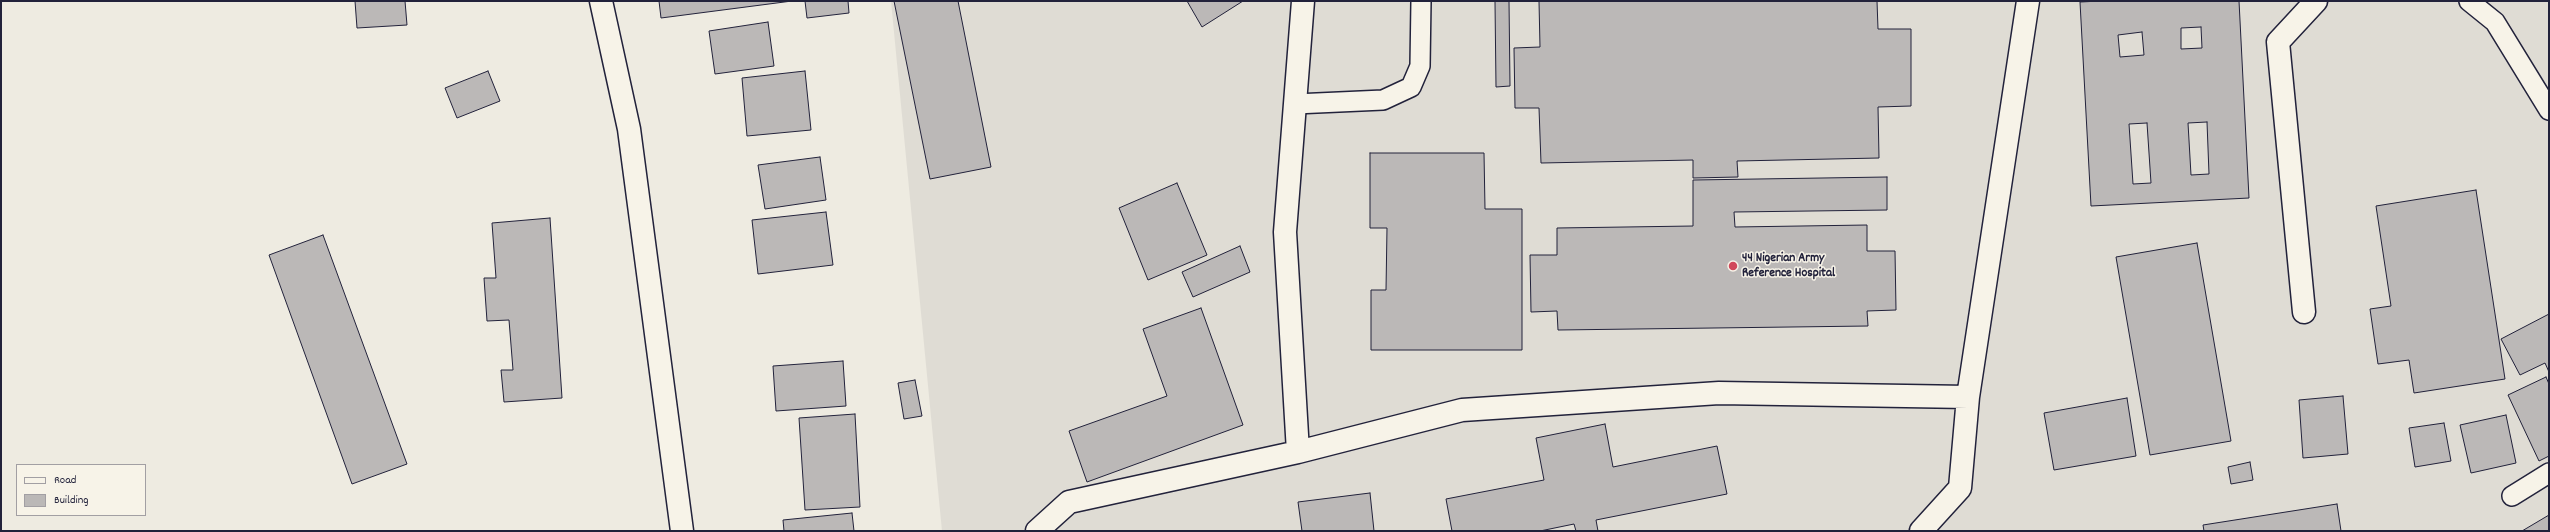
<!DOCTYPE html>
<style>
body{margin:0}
#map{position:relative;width:2550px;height:532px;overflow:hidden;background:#eeebe1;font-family:Dekko,sans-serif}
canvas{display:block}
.frame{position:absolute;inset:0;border:2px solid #22223b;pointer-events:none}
.legend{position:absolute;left:16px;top:464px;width:130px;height:52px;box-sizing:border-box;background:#f7f3e8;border:1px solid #a29fa3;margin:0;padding:5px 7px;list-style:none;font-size:12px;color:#22223b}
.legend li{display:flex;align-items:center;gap:8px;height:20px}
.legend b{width:20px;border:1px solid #a29fa3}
</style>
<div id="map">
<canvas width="2550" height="532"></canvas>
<div class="frame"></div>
<ul class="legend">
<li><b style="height:5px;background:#f7f3e8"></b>Road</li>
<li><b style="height:11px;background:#bbb8b7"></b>Building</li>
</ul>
</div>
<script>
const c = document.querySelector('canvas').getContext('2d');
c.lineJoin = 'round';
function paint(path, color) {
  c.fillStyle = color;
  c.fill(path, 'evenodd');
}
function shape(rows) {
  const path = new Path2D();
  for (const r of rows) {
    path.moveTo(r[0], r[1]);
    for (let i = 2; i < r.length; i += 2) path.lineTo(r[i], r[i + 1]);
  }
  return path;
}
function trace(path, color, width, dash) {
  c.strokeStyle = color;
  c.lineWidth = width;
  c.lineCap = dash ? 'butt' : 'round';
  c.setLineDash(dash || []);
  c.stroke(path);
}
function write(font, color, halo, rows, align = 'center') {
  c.font = font + ' Dekko,sans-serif';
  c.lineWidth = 3;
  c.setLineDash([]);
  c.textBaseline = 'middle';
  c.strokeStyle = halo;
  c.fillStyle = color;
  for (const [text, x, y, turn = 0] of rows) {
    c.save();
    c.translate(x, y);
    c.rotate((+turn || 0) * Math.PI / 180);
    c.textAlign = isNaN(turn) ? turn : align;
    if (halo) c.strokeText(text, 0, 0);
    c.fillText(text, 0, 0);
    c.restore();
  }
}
const built = shape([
 [891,1,2549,1,2549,531,942,531]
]);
const building = shape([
 [355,1,405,1,407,25,357,28,355,1],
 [659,1,792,1,661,18,659,1],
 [805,1,848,1,849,13,807,18,805,1],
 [894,1,958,1,991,167,930,179,894,1],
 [1187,1,1243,1,1202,27,1187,1],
 [1495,1,1509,1,1510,86,1496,87,1495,1],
 [1539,1,1877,1,1878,29,1911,29,1911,106,1878,107,1879,158,1737,161,1738,177,1693,178,1693,160,1541,163,1539,108,1515,108,1514,48,1540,47,1539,1],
 [2101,1,2239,1,2249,198,2091,206,2080,2,2101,1],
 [2201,27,2202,48,2181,49,2181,28,2201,27],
 [2142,32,2144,55,2120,57,2118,35,2142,32],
 [2207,122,2209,174,2191,175,2188,123,2207,122],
 [2147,123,2151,183,2133,184,2129,124,2147,123],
 [768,22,774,66,715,74,709,31,768,22],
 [488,71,500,101,457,118,445,88,488,71],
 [805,71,811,130,747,136,742,78,805,71],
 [1370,153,1484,153,1485,209,1522,209,1522,350,1371,350,1371,290,1386,290,1387,228,1370,228,1370,153],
 [820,157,826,200,765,209,758,165,820,157],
 [1887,177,1887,210,1734,212,1735,227,1867,225,1867,251,1895,251,1896,310,1867,311,1868,326,1558,330,1557,311,1531,312,1530,255,1557,255,1557,228,1693,226,1693,180,1887,177],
 [1177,183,1207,255,1148,280,1119,208,1177,183],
 [2476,190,2505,379,2414,393,2409,360,2378,364,2370,309,2391,306,2376,206,2476,190],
 [826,212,833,265,758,274,752,220,826,212],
 [550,218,562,398,504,402,501,370,513,370,509,320,487,321,484,278,496,278,492,223,550,218],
 [323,235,407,464,352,484,269,255,323,235],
 [2197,243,2231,441,2150,455,2116,257,2197,243],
 [1240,246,1250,272,1193,297,1182,272,1240,246],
 [1201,308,1243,425,1087,482,1069,431,1167,396,1143,329,1201,308],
 [2549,314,2549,372,2545,363,2520,375,2501,339,2549,314],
 [843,361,846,406,776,411,773,366,843,361],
 [2546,377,2549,384,2549,456,2539,461,2508,395,2546,377],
 [915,380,922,416,904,419,898,383,915,380],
 [2343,396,2348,454,2303,458,2299,400,2343,396],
 [2127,398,2136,456,2054,470,2044,413,2127,398],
 [855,414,860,507,805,510,799,418,855,414],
 [2506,415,2516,463,2471,473,2460,425,2506,415],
 [2444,423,2451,461,2415,467,2409,428,2444,423],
 [1605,424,1613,467,1717,446,1727,494,1596,520,1598,531,1576,531,1574,524,1540,531,1452,531,1446,499,1544,480,1536,438,1605,424],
 [2250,462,2253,480,2231,484,2228,467,2250,462],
 [1370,493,1374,531,1302,531,1298,502,1370,493],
 [2337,504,2341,531,2204,531,2203,525,2337,504],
 [852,513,854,531,784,531,783,520,852,513],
 [2549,515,2549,531,2522,531,2549,515]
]);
const lane = shape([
 [2469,1,2495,22,2549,110],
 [1295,104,1383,100,1411,87,1420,66,1421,1],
 [2512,496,2549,473]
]);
const street = shape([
 [601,1,629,129,682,531],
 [2304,312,2278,42,2316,1],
 [1298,452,1285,232,1303,1],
 [1037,531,1069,502,1298,452,1462,410,1719,393,1968,397],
 [1921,531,1960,488,1968,397,2028,1]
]);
const markers = [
 [1733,266,5,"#d1495b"]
];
const poiNames = [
 ["44 Nigerian Army",1742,259],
 ["Reference Hospital",1742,274]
];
paint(built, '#dfdcd4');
paint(building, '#bbb8b7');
trace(building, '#22223b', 1);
trace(lane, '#22223b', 22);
trace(street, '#22223b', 25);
trace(lane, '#f7f3e8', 19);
trace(street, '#f7f3e8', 22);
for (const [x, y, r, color] of markers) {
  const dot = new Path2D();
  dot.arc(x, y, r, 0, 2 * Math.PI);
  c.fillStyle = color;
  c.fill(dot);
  trace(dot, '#f7f3e8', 1.5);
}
write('bold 13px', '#22223b', '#f7f3e8', poiNames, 'left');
</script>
